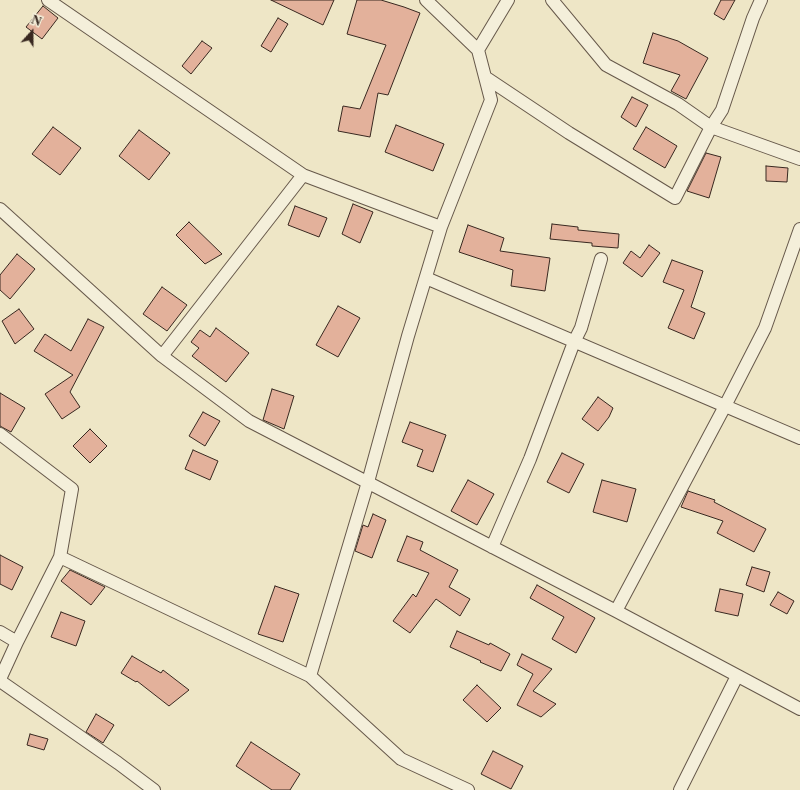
<!DOCTYPE html>
<style>
body{margin:0}
#map{position:relative;width:800px;height:790px;overflow:hidden;background:#eee6c6;font-family:"Libre Caslon Text",serif}
canvas{display:block}
.north{position:absolute;left:12px;top:12px;width:40px;height:40px;-webkit-text-stroke:3px #f4efda;paint-order:stroke;rotate:21deg;font-size:11px;font-weight:700;line-height:16px;text-align:center;color:#382820}
.north::after{content:'';display:block;margin:auto;width:14px;height:18px;background:#382820;clip-path:polygon(50% 0,100% 100%,50% 72%,0 100%)}
</style>
<div id="map">
<canvas width="800" height="790"></canvas>
<div class="north">N</div>
</div>
<script>
const c = document.querySelector('canvas').getContext('2d');
c.lineJoin = 'round';
function paint(path, color) {
  c.fillStyle = color;
  c.fill(path, 'evenodd');
}
function shape(rows) {
  const path = new Path2D();
  for (const r of rows) {
    path.moveTo(r[0], r[1]);
    for (let i = 2; i < r.length; i += 2) path.lineTo(r[i], r[i + 1]);
  }
  return path;
}
function trace(path, color, width, dash) {
  c.strokeStyle = color;
  c.lineWidth = width;
  c.lineCap = dash ? 'butt' : 'round';
  c.setLineDash(dash || []);
  c.stroke(path);
}
const building = shape([
 [271,0,334,0,323,25,271,0],
 [357,0,381,0,404,7,420,13,388,95,378,93,370,137,338,131,343,106,360,109,386,45,347,34,357,0],
 [721,0,735,0,724,20,714,14,721,0],
 [43,6,58,18,42,39,26,27,43,6],
 [278,18,288,24,271,52,261,46,278,18],
 [653,33,678,41,708,58,686,99,671,91,680,75,643,63,653,33],
 [202,41,212,48,191,74,182,66,202,41],
 [632,97,648,105,636,127,621,117,632,97],
 [396,125,444,144,433,171,385,152,396,125],
 [53,127,81,148,60,175,32,154,53,127],
 [646,127,677,146,665,168,633,149,646,127],
 [139,130,170,153,149,180,119,156,139,130],
 [706,153,721,157,709,198,687,191,706,153],
 [766,166,788,168,787,182,766,181,766,166],
 [353,204,373,212,360,243,342,234,353,204],
 [295,206,327,218,319,237,288,225,295,206],
 [189,222,222,254,205,264,176,235,189,222],
 [552,224,578,227,578,230,619,234,618,248,592,246,592,243,550,239,552,224],
 [468,225,504,238,500,251,550,258,545,291,511,286,513,270,459,252,468,225],
 [649,245,660,253,642,277,623,263,631,251,640,258,649,245],
 [17,254,35,269,10,299,0,290,0,275,17,254],
 [672,260,703,271,691,307,705,313,694,339,668,328,684,290,663,282,672,260],
 [162,287,187,305,167,331,143,314,162,287],
 [338,306,360,318,338,357,316,345,338,306],
 [19,309,34,329,15,344,2,321,19,309],
 [88,319,104,327,70,392,80,407,62,419,45,394,73,375,34,351,45,334,71,351,88,319],
 [216,328,249,353,226,382,192,356,199,348,191,342,200,330,210,337,216,328],
 [272,389,294,396,284,429,263,420,272,389],
 [0,393,25,408,11,432,0,426,0,393],
 [598,397,613,408,609,417,598,431,582,419,598,397],
 [203,412,220,421,205,446,189,436,203,412],
 [410,422,446,435,433,472,417,466,423,450,402,442,410,422],
 [90,429,107,446,90,463,73,446,90,429],
 [193,450,218,461,210,480,185,469,193,450],
 [562,453,584,464,569,493,547,482,562,453],
 [468,480,494,494,477,525,451,511,468,480],
 [602,480,636,489,627,522,593,512,602,480],
 [688,491,715,500,714,502,766,529,754,552,717,533,723,521,681,507,688,491],
 [373,514,386,520,372,558,355,551,363,525,368,527,373,514],
 [407,536,423,542,420,550,458,570,449,587,470,599,460,616,436,599,410,633,393,621,413,594,416,597,429,573,397,561,407,536],
 [0,555,23,567,12,590,0,584,0,555],
 [752,567,770,572,764,592,746,585,752,567],
 [70,570,105,587,91,605,61,581,70,570],
 [537,585,595,618,576,653,552,639,564,617,530,598,537,585],
 [275,586,299,594,283,642,258,634,275,586],
 [720,589,743,594,738,616,715,611,720,589],
 [778,592,794,601,787,614,770,605,778,592],
 [61,612,85,621,76,646,51,637,61,612],
 [457,631,489,645,490,643,510,654,501,671,480,662,481,661,450,647,457,631],
 [522,654,552,669,533,691,556,704,541,717,517,705,533,674,517,665,522,654],
 [132,656,161,673,163,670,189,690,169,706,137,681,136,682,121,673,132,656],
 [477,685,501,708,487,722,463,700,477,685],
 [96,714,114,725,103,743,86,732,96,714],
 [30,734,48,739,44,750,27,745,30,734],
 [251,742,300,774,290,790,272,790,236,766,251,742],
 [493,751,523,766,511,789,481,774,493,751]
]);
const street = shape([
 [48,0,303,175,441,227],
 [426,0,478,50],
 [552,0,606,65,678,104,711,127,800,159],
 [485,77,569,133,675,198,711,127,722,110,753,18,761,0],
 [0,209,162,356,249,421,616,611,800,709],
 [426,278,800,438],
 [162,356,303,175],
 [0,434,72,489,60,557],
 [492,547,530,459,574,342,581,328,601,259],
 [616,611,725,406,765,328,800,229],
 [0,632,17,642],
 [310,676,368,482,408,336,441,227,491,100,478,50,508,0],
 [0,679,17,642,60,557,310,676,401,759,468,790],
 [0,681,118,763,154,790],
 [680,790,737,676]
]);
paint(building, '#e3b19b');
trace(building, '#382820', 1);
trace(street, '#66584a', 14);
trace(street, '#f4efda', 12);
</script>
